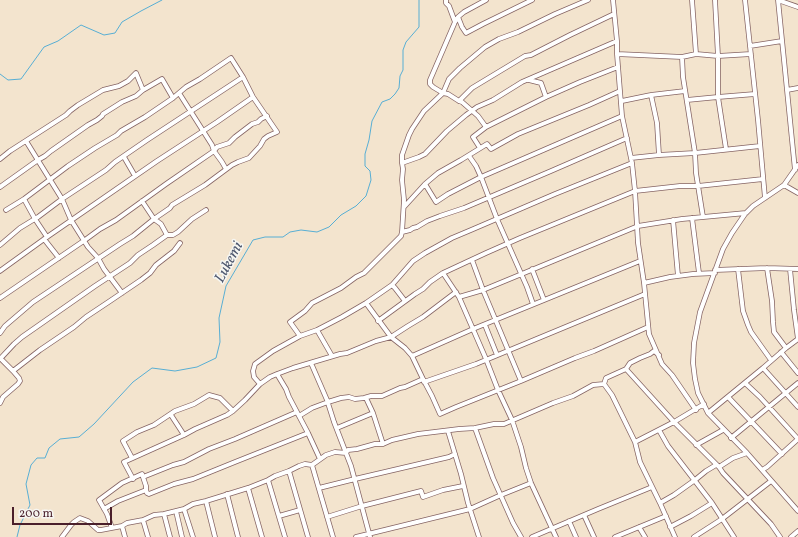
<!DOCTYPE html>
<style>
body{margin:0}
#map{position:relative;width:798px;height:537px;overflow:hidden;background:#f3e4ce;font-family:Vollkorn,serif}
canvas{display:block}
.scale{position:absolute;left:12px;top:507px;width:100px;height:18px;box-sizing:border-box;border:2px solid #4a1f2b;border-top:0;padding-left:5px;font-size:12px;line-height:14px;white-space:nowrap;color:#4a1f2b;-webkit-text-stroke:3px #f6f6f2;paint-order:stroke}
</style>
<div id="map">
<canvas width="798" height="537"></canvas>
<div class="scale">200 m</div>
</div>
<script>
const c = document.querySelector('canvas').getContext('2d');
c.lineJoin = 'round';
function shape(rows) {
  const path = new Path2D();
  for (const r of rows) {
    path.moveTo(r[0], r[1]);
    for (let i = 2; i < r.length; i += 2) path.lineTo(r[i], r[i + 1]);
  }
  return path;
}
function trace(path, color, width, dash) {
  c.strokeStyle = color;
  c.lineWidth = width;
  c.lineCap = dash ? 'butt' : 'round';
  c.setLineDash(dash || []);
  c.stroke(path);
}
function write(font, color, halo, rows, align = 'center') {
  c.font = font + ' Vollkorn,serif';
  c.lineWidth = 3;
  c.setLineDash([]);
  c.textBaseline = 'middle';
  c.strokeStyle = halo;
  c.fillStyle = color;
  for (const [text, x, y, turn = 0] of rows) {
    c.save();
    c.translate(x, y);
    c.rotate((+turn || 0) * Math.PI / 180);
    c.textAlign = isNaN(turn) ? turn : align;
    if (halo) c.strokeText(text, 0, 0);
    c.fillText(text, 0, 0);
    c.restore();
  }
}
const stream = shape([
 [0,74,8,80,21,79,44,47,58,41,81,25,104,35,115,33,122,22,141,11,162,0],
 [17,537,20,525,30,505,26,484,31,465,37,458,45,458,49,448,60,439,79,437,94,424,133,382,152,368,175,371,197,367,216,358,220,342,219,318,226,286,253,240,265,237,283,237,290,232,301,230,317,232,329,227,341,215,356,206,366,196,371,180,370,171,365,166,365,154,369,140,372,121,382,102,390,99,395,94,399,88,400,76,403,70,403,50,406,42,419,27,419,0]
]);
const minor = shape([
 [446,0,446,3,449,6,455,22],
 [486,0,464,12,458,17,455,22,430,80,430,84,433,87,443,93,448,94,459,101,462,102,478,116,486,127],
 [613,0,617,41,617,54,622,116,632,163,635,191,638,243,644,283,649,334,662,364,672,375,696,410],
 [692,0,696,54],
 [715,0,718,56,718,97,726,149],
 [745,0,758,120,765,198],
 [778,0,795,170],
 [778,0,798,7],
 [458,17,462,27,466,33,483,24,532,0],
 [750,46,782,41],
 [617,54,682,57,696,54,718,56,751,54],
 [682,57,683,77,695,153,696,173,703,217],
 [529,80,541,83,546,97],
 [787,90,798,88],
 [179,93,212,145,214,151,222,162,226,169],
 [651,95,657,123,659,155],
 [687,100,718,97,755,94],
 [459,101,472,88,525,56,531,55,570,35,614,14],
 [622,101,651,95,685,91],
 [26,141,62,199,71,220,88,247,98,258,104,269,122,293],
 [480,148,473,137,486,127,546,97,580,82,618,67],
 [469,156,476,166,481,177,497,219,527,287,533,304],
 [124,157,135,176],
 [631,158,659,155,695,153,760,146],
 [0,159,10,151,66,115,70,111,78,105,103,90,119,86,128,81,136,73,143,90],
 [402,163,419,157,425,154,447,131,466,115,477,107,493,100,522,82,617,41],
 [798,165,784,185,753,206,745,214,732,233,723,249,700,312,694,343,693,363,695,379,698,393,708,413,747,453,798,511],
 [425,184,436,202,448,194,481,177,622,116],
 [784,185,798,193],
 [0,187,38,160,45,156,51,151,88,125,97,120,102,116,103,114,122,102,136,96,143,90,162,79,173,98],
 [24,199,35,219,47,237],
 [142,201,154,219,161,224,167,235],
 [404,207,425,184,438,173,461,160,487,144,491,149,518,134,589,105,620,91],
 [692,218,699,273],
 [673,220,678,276],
 [402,232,410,230,413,228,417,227,427,221,440,216,464,208,551,171,627,138],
 [44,239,59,258],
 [0,245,20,228,38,217,62,199,106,170,115,162,147,140,243,77],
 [472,260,483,290,521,381],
 [767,268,772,301,773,322,774,332,786,348],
 [532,269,544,300],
 [738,269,743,311,748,325,751,332,771,360],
 [715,270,767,268,798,269],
 [0,271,47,237,157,161,217,122,253,97],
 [443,273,459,297,486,359,498,390,512,420,521,447,526,468,531,483,556,537],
 [644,283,670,277,693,274,715,273],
 [392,285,395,288,405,301],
 [459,297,483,290,638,226,682,219,746,213],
 [0,298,85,240,100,229,116,220,166,184,214,151,217,147,229,143,235,137,252,124,258,122,261,119,267,116],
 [366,303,391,337,405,348,412,356,423,379,432,396,440,414,456,407,521,381,575,358,594,351,648,327],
 [378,321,415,294,423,289,430,282,443,273,486,253,520,238,635,191,680,186,698,186,763,179],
 [485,325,497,355],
 [317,330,332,356],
 [0,333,5,326,33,302,120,244,133,236,154,219,170,208,172,205,205,185,232,165,238,162,249,158,260,146,264,139,268,136,277,132,253,97,243,77,231,58,200,79,186,87,173,98,145,117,121,131,117,135,95,148,68,166,24,199,6,210],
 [300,336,290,322,305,311,312,303,341,288,356,277,364,273,401,236,402,232,404,200,402,180,403,169,402,163,402,155,409,135,412,129,424,111,443,93,449,79,460,68,485,47,499,39,518,32,555,14,588,0],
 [781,352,798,373],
 [412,356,473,329,640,261],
 [0,358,13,371,19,378,20,381,18,384,3,397,0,403],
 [0,359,14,344,22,337,95,286,130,263,138,255,153,245,167,235,173,235,178,232,192,219,206,210],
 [311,363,327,400,334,422,351,466,370,537],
 [763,368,798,407],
 [626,369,674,422,719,467,723,473,771,524,780,537],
 [13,371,40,350,74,327,86,317,110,301,141,280,150,273,156,265,174,251,180,243],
 [277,374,286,389,289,397,308,433,320,459],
 [424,382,476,364,645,294],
 [745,383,760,397,798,439],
 [260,384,254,377,253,371,255,364,273,351,300,336,317,330,342,317,366,303,392,285,413,261,425,253,452,238,471,230,555,194,632,163],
 [604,384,612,395,635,442,640,462,660,503,675,537],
 [728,397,782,454],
 [366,398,373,413,383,444],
 [708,413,763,368,786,348,798,339,794,310,790,269],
 [171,415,184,435],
 [299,416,312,408,328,402,341,398,349,397,355,399,364,398,371,396,382,396,400,388,405,387,423,379],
 [337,428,373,413],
 [475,428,493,478,513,523,521,537],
 [659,430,668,446,712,503,734,537],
 [448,431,461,474,468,503,479,537],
 [731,438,798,383],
 [635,442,674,422,704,404],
 [696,445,723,430],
 [132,458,123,441,137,432,154,425,175,411,194,404,209,395,220,398,233,411],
 [312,465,333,537],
 [719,467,733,458,747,453],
 [762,470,767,467,798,439],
 [289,471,308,537],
 [143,477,173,465,184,462,209,449,235,439,297,412],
 [133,479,124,462,184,435,195,429,227,415,233,411,245,400,260,384,270,377,277,374,293,368,340,354,347,353,376,341,391,337,408,326,423,317,456,292],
 [268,480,285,537],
 [248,488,262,537],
 [319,488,355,479,449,457,455,454],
 [227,494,238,537],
 [206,501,215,537],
 [660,503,674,495,695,480,706,471,716,465],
 [104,509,118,501,146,490],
 [184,509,193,537],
 [176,511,182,537],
 [164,514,170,537],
 [584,515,594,537],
 [279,516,300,510],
 [327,517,362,506,421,491,423,497,443,490,463,486],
 [143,520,148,537],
 [569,521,576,537],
 [122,526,125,537],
 [639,527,645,537],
 [670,527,691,516,712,503],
 [112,528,107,514,99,500,122,483,142,474,146,486,146,490,147,493,149,494,174,484,193,479,235,462,308,433],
 [62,537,71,525,74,522,80,518,88,521,98,530,101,530,122,526,127,523,143,520,154,515,164,514,184,509,193,504,206,501,248,488,268,480,275,476,289,471,299,466,305,464,312,465,326,455,335,452,346,453,348,450,357,449,375,444,383,444,392,440,418,434,459,429,475,428,494,424,504,424,553,403,573,396,593,385,604,384,606,378,626,369,630,363,640,358,650,354,654,351,659,355],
 [356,537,470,509,501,495,531,483],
 [532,537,598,509,652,487],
 [615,537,666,516],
 [694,537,722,519,771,481],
 [791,537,798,531]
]);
const waterNames = [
 ["Lukemi",230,263,-62]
];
trace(stream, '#57aed4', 1);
trace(minor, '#856464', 5.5);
trace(minor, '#fff', 4);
write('italic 15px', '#4f586f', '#f6f6f2', waterNames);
</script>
